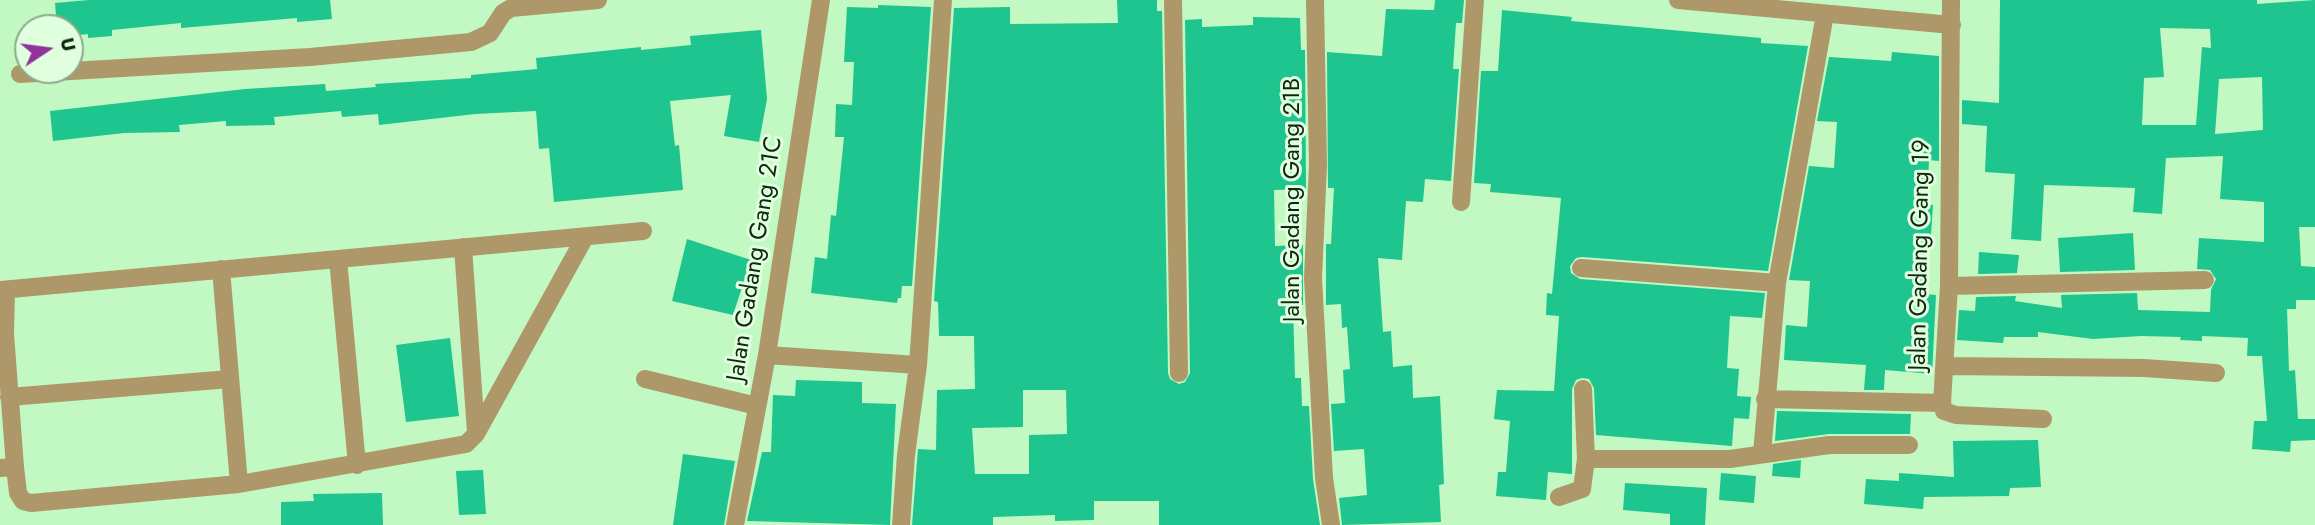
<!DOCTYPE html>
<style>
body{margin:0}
#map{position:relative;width:2315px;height:525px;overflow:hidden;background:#c2f8c1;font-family:Jost,sans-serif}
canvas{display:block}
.north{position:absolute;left:14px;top:14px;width:70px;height:70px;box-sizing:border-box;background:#dfffde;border:2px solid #8da88c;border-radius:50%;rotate:77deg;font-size:19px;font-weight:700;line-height:28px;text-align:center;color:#112611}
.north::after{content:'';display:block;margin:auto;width:24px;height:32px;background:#92329b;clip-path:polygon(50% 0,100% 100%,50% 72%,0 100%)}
</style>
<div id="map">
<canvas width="2315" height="525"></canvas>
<div class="north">U</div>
</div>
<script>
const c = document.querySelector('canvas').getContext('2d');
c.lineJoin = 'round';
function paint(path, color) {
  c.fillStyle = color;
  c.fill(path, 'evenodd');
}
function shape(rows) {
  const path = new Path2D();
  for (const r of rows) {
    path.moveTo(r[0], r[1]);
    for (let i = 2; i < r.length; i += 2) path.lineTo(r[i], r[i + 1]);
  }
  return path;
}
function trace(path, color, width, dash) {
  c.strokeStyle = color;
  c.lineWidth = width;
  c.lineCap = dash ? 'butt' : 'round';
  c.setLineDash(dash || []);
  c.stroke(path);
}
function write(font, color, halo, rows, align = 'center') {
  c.font = font + ' Jost,sans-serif';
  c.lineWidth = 6;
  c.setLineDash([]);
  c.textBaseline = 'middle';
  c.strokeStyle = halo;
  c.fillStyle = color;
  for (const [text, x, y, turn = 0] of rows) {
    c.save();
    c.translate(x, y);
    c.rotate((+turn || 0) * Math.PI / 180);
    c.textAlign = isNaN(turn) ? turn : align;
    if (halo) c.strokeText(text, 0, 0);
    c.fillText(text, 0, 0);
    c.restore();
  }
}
const building = shape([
 [89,0,330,0,332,19,297,22,297,18,181,28,181,23,112,30,112,36,88,38,88,34,70,36,70,28,57,28,55,3],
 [1117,0,1157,0,1157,11,1162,11,1168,373,1170,379,1179,384,1185,382,1190,373,1185,20,1202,19,1202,27,1253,25,1253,17,1300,18,1301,50,1305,50,1306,189,1274,190,1275,246,1303,245,1303,305,1293,305,1295,378,1301,378,1302,406,1309,406,1313,479,1320,525,1159,525,1159,501,1094,501,1094,520,1055,521,1055,515,993,517,993,525,912,525,918,449,936,450,937,390,975,389,974,336,939,336,938,302,934,301,954,8,1010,7,1010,24,1118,23],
 [1023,390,1066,390,1067,434,1029,435,1029,474,975,474,972,428,1023,427],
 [1435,0,1464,0,1462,23,1456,23,1453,69,1459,69,1451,181,1425,179,1423,202,1406,201,1402,260,1378,258,1383,332,1391,331,1393,367,1412,365,1413,398,1440,396,1444,484,1439,485,1441,522,1342,525,1339,498,1367,495,1364,449,1334,451,1331,404,1345,403,1343,370,1350,369,1347,327,1342,328,1341,304,1326,305,1326,244,1331,244,1334,188,1328,188,1327,52,1382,56,1386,9,1434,10],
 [2000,0,2257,0,2257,4,2315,0,2315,227,2299,227,2301,266,2315,267,2315,300,2296,300,2296,309,2287,309,2289,371,2295,370,2298,419,2315,419,2315,440,2291,441,2290,452,2252,449,2254,421,2267,421,2262,356,2247,356,2248,338,2202,336,2202,341,2180,340,2181,337,2141,336,2093,339,2038,332,2038,337,2004,337,2003,343,1957,340,1959,310,1975,311,1976,297,2016,296,2015,301,2062,308,2061,295,2137,293,2138,310,2210,312,2211,290,2216,279,2210,270,2197,269,2199,238,2264,242,2264,202,2220,199,2223,156,2166,158,2162,214,2133,212,2135,188,2044,185,2041,241,2011,239,2015,174,1985,172,1987,126,1962,124,1962,100,1999,103],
 [2160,28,2210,29,2211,48,2202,47,2196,125,2142,125,2144,78,2164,77],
 [2262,77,2263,130,2215,134,2219,79],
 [878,5,931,7,912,286,902,286,901,298,898,298,897,303,811,293,815,257,827,259,831,215,836,216,844,137,835,137,836,104,852,105,854,62,844,62,847,7,878,8],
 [1502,10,1572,17,1571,21,1761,38,1761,43,1808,46,1768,271,1582,257,1576,258,1570,266,1571,273,1580,279,1765,293,1762,318,1730,316,1727,368,1739,369,1737,396,1751,397,1749,419,1734,418,1732,446,1596,435,1594,388,1589,379,1582,378,1576,380,1572,389,1572,474,1548,472,1546,500,1496,496,1498,472,1506,472,1510,421,1494,419,1497,390,1554,391,1559,316,1546,315,1547,293,1552,294,1561,198,1490,192,1491,184,1474,183,1481,71,1498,71],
 [761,30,767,99,759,142,724,136,731,95,670,101,675,146,679,145,683,190,554,202,549,148,539,149,536,111,475,114,379,125,378,114,342,117,341,111,274,117,275,125,226,126,226,121,179,125,180,132,124,133,53,141,50,111,245,89,325,84,326,91,376,87,375,84,471,78,471,75,537,69,536,58,641,47,641,50,691,45,690,36],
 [1892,52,1939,56,1939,161,1929,160,1927,204,1933,205,1931,235,1927,235,1924,294,1936,295,1932,374,1885,370,1884,390,1864,390,1866,365,1784,360,1786,325,1807,327,1810,281,1789,280,1809,166,1834,168,1837,122,1817,121,1829,57,1891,61],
 [2133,233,2135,270,2060,272,2058,238],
 [687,239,751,260,733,315,672,301],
 [1979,252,2019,255,2017,273,1978,274],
 [450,338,459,416,406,422,396,345],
 [796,380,862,382,862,403,896,404,890,525,747,521,762,452,771,452,773,395,795,396],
 [1777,411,1911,414,1910,434,1829,434,1775,441],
 [2038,440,2041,487,2010,488,2009,496,1924,497,1923,509,1864,504,1866,479,1899,481,1899,473,1954,477,1953,441],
 [683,454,735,461,724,525,673,525],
 [1801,460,1800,478,1772,476,1773,464],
 [483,470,486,514,459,515,456,471],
 [1721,473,1756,476,1754,503,1719,500],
 [1625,483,1707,488,1705,525,1670,525,1670,514,1623,510],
 [382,493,383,525,281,525,281,502,314,501,313,494]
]);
const minor = shape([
 [1173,0,1179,373],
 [1315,0,1318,165,1313,278,1324,478,1331,525],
 [1678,0,1952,25],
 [1951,0,1949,286,1942,403,1944,411,1956,415,2043,419],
 [20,74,310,57,471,42,490,33,503,13,511,8,598,0],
 [1461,202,1475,0],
 [463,247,476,432],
 [338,259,357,465],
 [1581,268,1777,283],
 [1949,286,2205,280],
 [0,290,643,231],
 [767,355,918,365],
 [1945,366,2144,368,2216,373],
 [645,379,757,406],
 [1583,389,1586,459],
 [9,397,230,379],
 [1765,399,1942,403],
 [1762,453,1777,283,1825,14],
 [15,467,18,493,23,501,31,503,239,484,221,269],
 [0,468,15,467,5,334,6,290],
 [239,484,466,444,476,434,585,237],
 [1559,497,1582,489,1586,459,1730,459,1829,445,1909,445],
 [735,525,767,355,821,0],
 [901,525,906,455,918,365,943,0]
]);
const streetNames = [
 ["Jalan Gadang Gang 21B",1293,200,-90],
 ["Jalan Gadang Gang 19",1921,255,-89],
 ["Jalan Gadang Gang 21C",756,259,-81]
];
paint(building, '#1ec58f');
trace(minor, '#ae986a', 18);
write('24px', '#112611', '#dfffde', streetNames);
</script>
